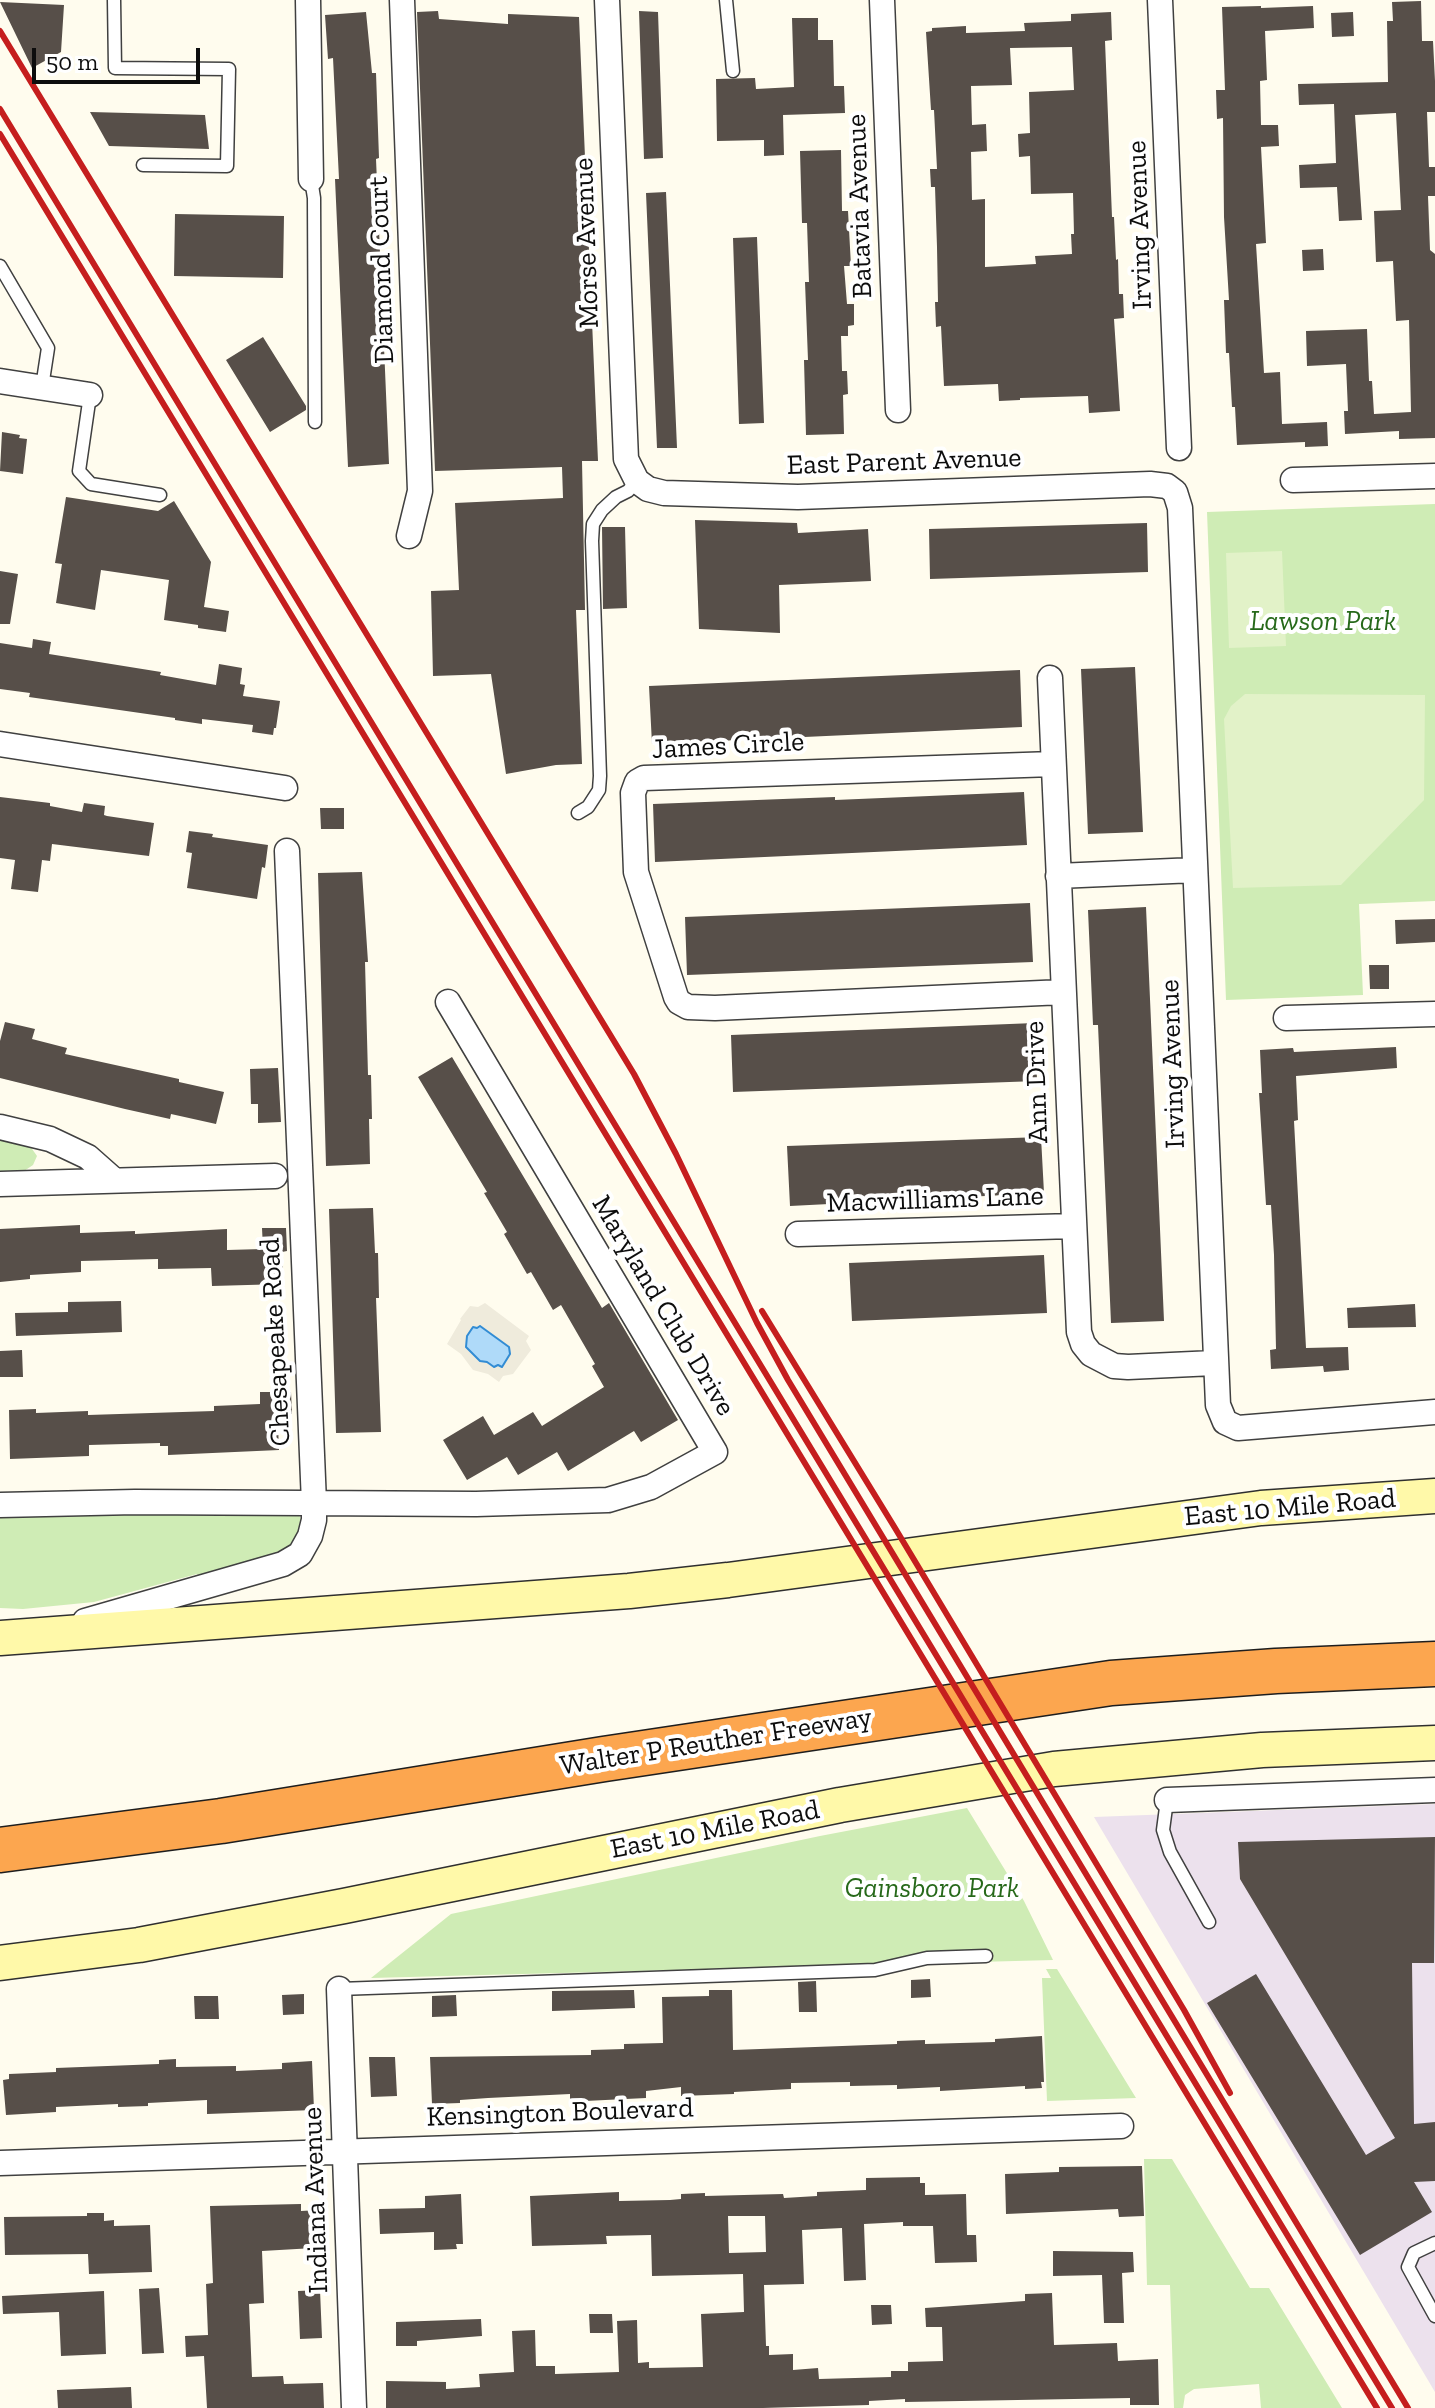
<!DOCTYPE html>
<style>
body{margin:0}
#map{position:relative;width:1435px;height:2408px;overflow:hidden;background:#fffcee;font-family:"Zilla Slab",serif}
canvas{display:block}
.scale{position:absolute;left:32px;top:48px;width:168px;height:36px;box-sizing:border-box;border:4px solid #0d0d0d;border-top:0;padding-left:10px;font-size:24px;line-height:28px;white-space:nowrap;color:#0d0d0d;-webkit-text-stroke:6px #fff;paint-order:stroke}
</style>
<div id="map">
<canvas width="1435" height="2408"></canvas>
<div class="scale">50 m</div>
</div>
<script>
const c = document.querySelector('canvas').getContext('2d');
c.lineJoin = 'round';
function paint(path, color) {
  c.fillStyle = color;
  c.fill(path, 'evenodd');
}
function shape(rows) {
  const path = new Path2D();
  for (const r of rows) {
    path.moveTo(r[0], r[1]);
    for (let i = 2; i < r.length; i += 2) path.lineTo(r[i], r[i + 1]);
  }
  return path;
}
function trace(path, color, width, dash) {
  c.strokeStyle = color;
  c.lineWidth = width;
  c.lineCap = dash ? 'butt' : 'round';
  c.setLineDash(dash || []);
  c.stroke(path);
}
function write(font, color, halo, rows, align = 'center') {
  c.font = font + ' "Zilla Slab",serif';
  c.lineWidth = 8;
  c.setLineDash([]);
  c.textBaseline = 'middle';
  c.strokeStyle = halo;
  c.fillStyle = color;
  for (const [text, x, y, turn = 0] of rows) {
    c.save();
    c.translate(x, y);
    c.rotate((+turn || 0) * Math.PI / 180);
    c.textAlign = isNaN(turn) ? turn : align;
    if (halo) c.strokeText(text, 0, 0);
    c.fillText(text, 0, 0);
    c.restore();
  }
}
const industrial = shape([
 [1435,1804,1435,2392,1094,1817]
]);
const green = shape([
 [1435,504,1435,901,1359,904,1363,995,1226,1000,1207,512],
 [0,1139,30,1146,37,1156,33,1165,24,1171,0,1172],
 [191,1513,299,1515,302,1521,299,1534,291,1547,278,1555,199,1578,197,1574,94,1602,23,1609,0,1608,0,1516],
 [967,1808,1024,1901,1053,1960,371,1978,451,1914,820,1836],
 [1046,1969,1057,1969,1136,2098,1047,2101,1042,1978,1051,1978],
 [1144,2159,1172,2159,1250,2288,1269,2288,1342,2408,1261,2408,1259,2384,1194,2389,1185,2395,1183,2408,1174,2408,1170,2285,1147,2285]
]);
const pitch = shape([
 [1282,551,1286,646,1229,648,1226,553],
 [1245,694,1425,695,1424,800,1341,885,1233,888,1224,719,1231,706]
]);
const plaza = shape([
 [485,1303,529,1336,526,1341,531,1350,513,1374,503,1376,499,1382,488,1374,473,1370,461,1354,447,1344,461,1320,460,1319,470,1306,478,1307],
 [481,1326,508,1346,510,1354,502,1366,494,1367,487,1362,480,1361,466,1347,473,1328]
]);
const water = shape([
 [480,1326,509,1347,510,1354,502,1367,498,1365,494,1367,487,1362,480,1361,466,1347,467,1336,473,1327,477,1328,480,1326]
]);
const building = shape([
 [1421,1,1422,41,1433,41,1435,81,1435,112,1427,112,1429,167,1435,167,1435,196,1428,196,1430,250,1435,254,1435,438,1399,439,1399,431,1345,434,1344,411,1348,411,1346,364,1307,366,1306,331,1367,329,1369,381,1372,381,1374,414,1411,412,1409,320,1396,321,1393,261,1376,262,1374,211,1401,210,1396,113,1355,115,1362,220,1339,221,1337,187,1300,188,1299,165,1336,163,1334,104,1299,105,1298,84,1388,82,1387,21,1393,21,1392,2],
 [0,2,64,5,61,52,32,68],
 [1261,6,1261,8,1313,6,1314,28,1265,31,1267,80,1260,81,1261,125,1278,125,1279,146,1261,147,1266,243,1256,244,1264,373,1280,372,1282,424,1327,422,1328,446,1305,447,1305,442,1237,445,1235,407,1232,407,1229,353,1226,353,1224,300,1229,300,1224,217,1223,118,1217,119,1216,90,1225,90,1222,7],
 [438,11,439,19,508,24,508,14,579,17,598,461,582,461,585,610,576,610,582,764,556,765,506,774,491,674,433,676,431,591,459,590,455,503,563,498,562,467,435,471,417,12],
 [639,11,658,12,663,158,644,159],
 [366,12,372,73,376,73,379,158,376,159,389,464,348,467,335,179,339,179,333,58,328,59,325,15],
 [1111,12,1112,40,1105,41,1112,217,1114,217,1116,260,1118,259,1119,294,1123,294,1124,318,1114,319,1120,411,1089,413,1088,396,1020,398,1020,400,999,401,998,384,944,386,941,326,936,327,935,302,938,302,937,247,935,187,931,187,930,169,937,169,934,110,931,110,926,32,932,31,932,28,966,26,966,33,1025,31,1024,23,1071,21,1071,14],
 [1072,47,1074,90,1029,92,1030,133,1018,134,1019,157,1030,156,1031,194,1073,193,1074,234,1071,234,1072,254,1035,256,1036,264,985,267,985,199,972,200,971,152,987,151,986,124,972,125,971,86,1012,85,1010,48],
 [1353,12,1354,36,1332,37,1331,13],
 [792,18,818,18,818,40,833,40,834,86,844,86,845,113,783,115,784,155,764,156,764,140,717,141,716,79,755,78,756,89,794,87],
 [90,112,205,115,209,149,109,146],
 [841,150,842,211,848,211,851,266,844,266,847,304,854,304,854,325,848,326,848,336,841,336,842,371,847,371,848,394,843,395,844,434,806,435,804,360,808,360,805,282,809,282,807,223,802,223,800,151],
 [666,192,677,448,657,448,646,193],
 [175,214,284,216,283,278,174,276],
 [757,237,764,423,739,424,733,238],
 [1323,249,1324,270,1303,271,1302,250],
 [263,337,306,406,306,410,270,432,226,360],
 [2,432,20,435,19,438,27,439,23,474,0,471],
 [66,497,158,511,174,501,211,562,204,607,229,611,226,632,198,628,198,625,164,620,169,580,101,570,95,610,56,603,62,564,55,563],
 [695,520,797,523,798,533,868,529,871,581,779,585,780,633,699,629],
 [1147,523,1148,572,930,579,929,529],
 [602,527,625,527,627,608,603,609],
 [0,571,18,574,10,624,0,624],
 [33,639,51,642,49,654,161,672,160,675,216,685,219,664,242,668,240,684,245,685,243,696,280,701,276,728,274,728,273,735,252,732,253,725,202,719,202,724,175,720,175,718,29,697,30,693,0,689,0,643,32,648],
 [1135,667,1143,832,1088,834,1081,669],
 [1020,670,1022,727,652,744,649,686],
 [1024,792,1027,845,655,862,653,804,835,797,835,800],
 [0,797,50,803,50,806,82,812,84,803,105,806,104,815,107,816,154,823,149,856,52,844,50,861,42,860,38,892,11,889,15,860,0,858],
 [320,808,344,808,344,829,321,829],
 [189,831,213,834,212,837,268,845,265,868,262,867,257,899,187,888,192,853,186,852],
 [362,872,368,962,365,962,368,1075,371,1075,372,1119,369,1119,370,1164,326,1166,318,873],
 [1030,903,1033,962,687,975,685,917],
 [1146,907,1164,1321,1111,1323,1098,1025,1093,1025,1088,910],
 [1435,919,1435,942,1396,944,1395,920],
 [1369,965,1389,965,1389,989,1370,989],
 [5,1022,35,1029,32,1039,67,1048,65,1054,179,1079,179,1082,224,1092,216,1124,171,1114,170,1119,125,1109,0,1078,0,1041],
 [1035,1023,1037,1081,733,1092,731,1035],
 [1396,1047,1397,1068,1296,1076,1298,1120,1294,1121,1306,1348,1348,1347,1349,1370,1324,1372,1323,1366,1271,1369,1270,1350,1276,1349,1274,1255,1271,1205,1266,1205,1259,1093,1262,1093,1260,1050,1293,1048,1294,1052],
 [452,1057,602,1308,609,1303,678,1420,641,1442,634,1431,568,1471,557,1452,518,1475,507,1457,467,1480,443,1440,483,1416,494,1435,533,1412,542,1426,604,1387,592,1366,595,1364,561,1305,553,1310,531,1272,527,1274,504,1234,507,1232,484,1193,487,1192,418,1077],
 [278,1068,281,1122,258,1123,258,1104,251,1104,250,1069],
 [1041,1137,1044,1193,790,1206,787,1146],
 [373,1208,375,1253,378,1253,379,1298,376,1298,381,1432,336,1433,329,1209],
 [80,1225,80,1233,135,1231,135,1234,227,1229,227,1250,263,1249,262,1228,286,1228,287,1251,282,1252,283,1284,212,1286,211,1268,158,1269,158,1259,81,1261,81,1272,30,1275,30,1279,0,1282,0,1229],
 [1044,1255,1047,1313,852,1321,849,1263],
 [121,1301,122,1332,16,1336,15,1313,68,1312,68,1302],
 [1415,1304,1416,1327,1348,1328,1347,1308],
 [22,1350,23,1377,0,1377,0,1351],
 [260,1392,291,1392,292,1414,290,1414,290,1426,278,1426,279,1450,168,1455,168,1446,160,1446,160,1443,89,1445,89,1456,10,1459,9,1410,36,1409,36,1413,88,1411,88,1415,214,1411,214,1406,260,1404],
 [1435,1837,1434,1963,1412,1963,1414,2124,1435,2122,1435,2181,1414,2182,1432,2212,1360,2255,1207,2003,1256,1974,1366,2155,1395,2138,1240,1879,1238,1842],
 [930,1979,931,1997,911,1998,911,1980],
 [816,1981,817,2012,799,2012,798,1982],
 [634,1990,635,2008,552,2011,552,1991],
 [709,1990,732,1990,733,2050,897,2044,897,2041,925,2040,925,2044,995,2042,995,2039,1042,2036,1044,2082,1041,2082,1042,2088,1025,2089,1025,2086,940,2091,940,2087,897,2089,897,2085,850,2086,850,2082,791,2083,791,2089,734,2092,734,2094,681,2096,681,2087,646,2091,646,2098,585,2101,585,2099,570,2099,570,2094,488,2098,460,2100,460,2103,432,2104,430,2057,591,2055,591,2050,624,2049,624,2044,663,2043,662,1997,709,1996],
 [304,1994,304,2014,283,2015,282,1995],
 [456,1995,457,2016,432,2017,432,1996],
 [194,1996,218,1996,219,2019,195,2019],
 [369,2057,395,2057,397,2096,371,2097],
 [176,2059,176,2067,236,2066,236,2071,282,2069,282,2063,312,2061,314,2110,207,2114,207,2100,148,2103,148,2106,118,2107,118,2104,56,2107,56,2112,6,2115,3,2080,9,2079,9,2074,56,2072,56,2068,159,2064,159,2060],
 [1142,2166,1144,2216,1119,2217,1118,2209,1006,2214,1005,2174,1059,2172,1059,2167],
 [920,2177,920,2183,925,2183,925,2195,966,2194,967,2235,976,2235,977,2262,935,2263,933,2226,903,2226,903,2222,864,2224,866,2280,844,2281,842,2228,802,2230,804,2284,764,2285,766,2346,769,2346,769,2355,793,2354,793,2370,818,2368,819,2379,891,2377,891,2371,908,2371,908,2362,943,2361,942,2327,926,2327,925,2308,1025,2301,1025,2294,1052,2293,1054,2345,1117,2343,1118,2361,1158,2359,1159,2405,1130,2405,1130,2398,905,2402,905,2399,869,2401,869,2405,763,2408,386,2408,386,2381,446,2382,446,2389,480,2387,479,2374,514,2372,512,2331,535,2330,536,2366,555,2366,555,2374,619,2372,617,2321,637,2320,638,2363,649,2362,649,2368,703,2367,701,2314,744,2312,743,2274,652,2276,651,2235,606,2236,607,2244,532,2246,530,2196,619,2192,619,2201,670,2200,681,2199,681,2194,705,2193,705,2196,783,2194,784,2198,817,2196,817,2192,866,2190,866,2178],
 [728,2216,765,2216,766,2252,729,2253],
 [461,2194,463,2244,456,2244,457,2249,434,2250,434,2232,380,2234,379,2209,425,2208,425,2196],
 [301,2204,301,2211,318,2210,319,2239,314,2239,314,2248,262,2251,264,2303,249,2304,252,2377,283,2376,284,2384,323,2383,324,2408,207,2408,204,2356,186,2357,185,2336,208,2335,206,2284,213,2283,210,2206],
 [87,2213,104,2213,104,2221,114,2220,114,2226,150,2225,152,2272,89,2274,88,2254,5,2255,4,2217,87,2216],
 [1053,2251,1133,2252,1134,2272,1122,2273,1124,2323,1104,2323,1102,2275,1053,2276],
 [159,2288,164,2353,142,2354,139,2289],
 [320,2290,322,2338,300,2339,298,2291],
 [104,2291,106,2354,61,2356,59,2312,3,2314,2,2296],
 [871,2305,891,2305,892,2324,872,2325],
 [589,2314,612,2314,613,2333,590,2333],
 [481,2319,482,2336,417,2341,417,2346,396,2346,396,2322],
 [131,2387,132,2408,58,2408,57,2390]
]);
const service = shape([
 [114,0,115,68,229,69,227,166,143,165],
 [726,0,733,71],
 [311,179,314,198,315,422],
 [0,266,48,348,42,387],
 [90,395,79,471,91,484,160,495],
 [578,813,588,807,599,790,600,776,592,541,593,524,602,510,616,497,628,491,637,481],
 [1167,1800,1163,1830,1170,1852,1209,1922],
 [339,1989,875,1970,927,1958,986,1956],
 [1435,2243,1414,2253,1408,2267,1435,2316]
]);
const minor = shape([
 [308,0,311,179],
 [402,0,420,491,409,536],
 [607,0,626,459,637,481,648,489,664,493,798,497,1150,484,1167,486,1175,492,1180,508,1218,1405,1225,1422,1238,1428,1435,1412],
 [882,0,898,410],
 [1160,0,1179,448],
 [0,381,90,395],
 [1293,480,1435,476],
 [1050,678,1079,1332,1083,1344,1091,1354,1114,1366,1128,1367,1214,1363],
 [0,744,285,788],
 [1053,764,644,778,637,782,633,793,636,872,676,997,679,1002,688,1007,715,1008,1063,992],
 [1058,876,1195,870],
 [1286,1018,1435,1014],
 [0,1127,50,1139,88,1157,114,1180],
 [0,1184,275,1176],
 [798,1234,1073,1226],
 [0,1505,135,1502,476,1504,608,1500,651,1487,715,1452,448,1002],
 [85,1621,283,1564,300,1554,310,1536,314,1520,314,1503,287,851],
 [1167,1800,1435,1790],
 [339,1989,354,2408],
 [0,2163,1121,2126]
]);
const secondary = shape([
 [0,1638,629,1591,728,1580,1261,1508,1435,1496],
 [0,1963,139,1945,344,1906,840,1805,1054,1769,1262,1750,1435,1743]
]);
const motorway = shape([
 [0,1850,221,1821,604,1759,1111,1683,1276,1671,1435,1664]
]);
const rail = shape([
 [0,31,634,1074,676,1154,757,1323,788,1380,1408,2408],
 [0,109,1392,2408],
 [0,134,1377,2408],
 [762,1311,895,1528,1184,2010,1230,2093]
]);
const streetNames = [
 ["Batavia Avenue",860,206,-92],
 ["Irving Avenue",1140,225,-92],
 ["Morse Avenue",587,243,-92],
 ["Diamond Court",382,270,-92],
 ["East Parent Avenue",904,462,-2],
 ["James Circle",728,746,-3],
 ["Irving Avenue",1173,1064,-92],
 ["Ann Drive",1037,1082,-92],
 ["Macwilliams Lane",935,1200,-2],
 ["Maryland Club Drive",663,1306,59],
 ["Chesapeake Road",276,1342,-93],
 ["East 10 Mile Road",1290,1508,-5],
 ["Walter P Reuther Freeway",716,1742,-9],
 ["East 10 Mile Road",715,1830,-11],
 ["Kensington Boulevard",560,2113,-2],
 ["Indiana Avenue",316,2200,-92]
];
const parkNames = [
 ["Lawson Park",1323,622],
 ["Gainsboro Park",932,1889]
];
paint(industrial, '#ece1ed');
paint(green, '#cfecb5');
paint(pitch, '#e2f2c8');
paint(plaza, '#efebdc');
paint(water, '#afdaf9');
trace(water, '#328cd4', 2);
paint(building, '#574f49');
trace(service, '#404040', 15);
trace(minor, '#404040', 27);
trace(secondary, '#2f2f2f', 37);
trace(motorway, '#1e1e1e', 47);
trace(service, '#fff', 12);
trace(minor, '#fff', 24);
trace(secondary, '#fff9a9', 34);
trace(motorway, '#fca64f', 44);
trace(rail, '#c51e1e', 6);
write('28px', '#0d0d0d', '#fff', streetNames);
write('italic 28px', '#27691a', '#fff', parkNames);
</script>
